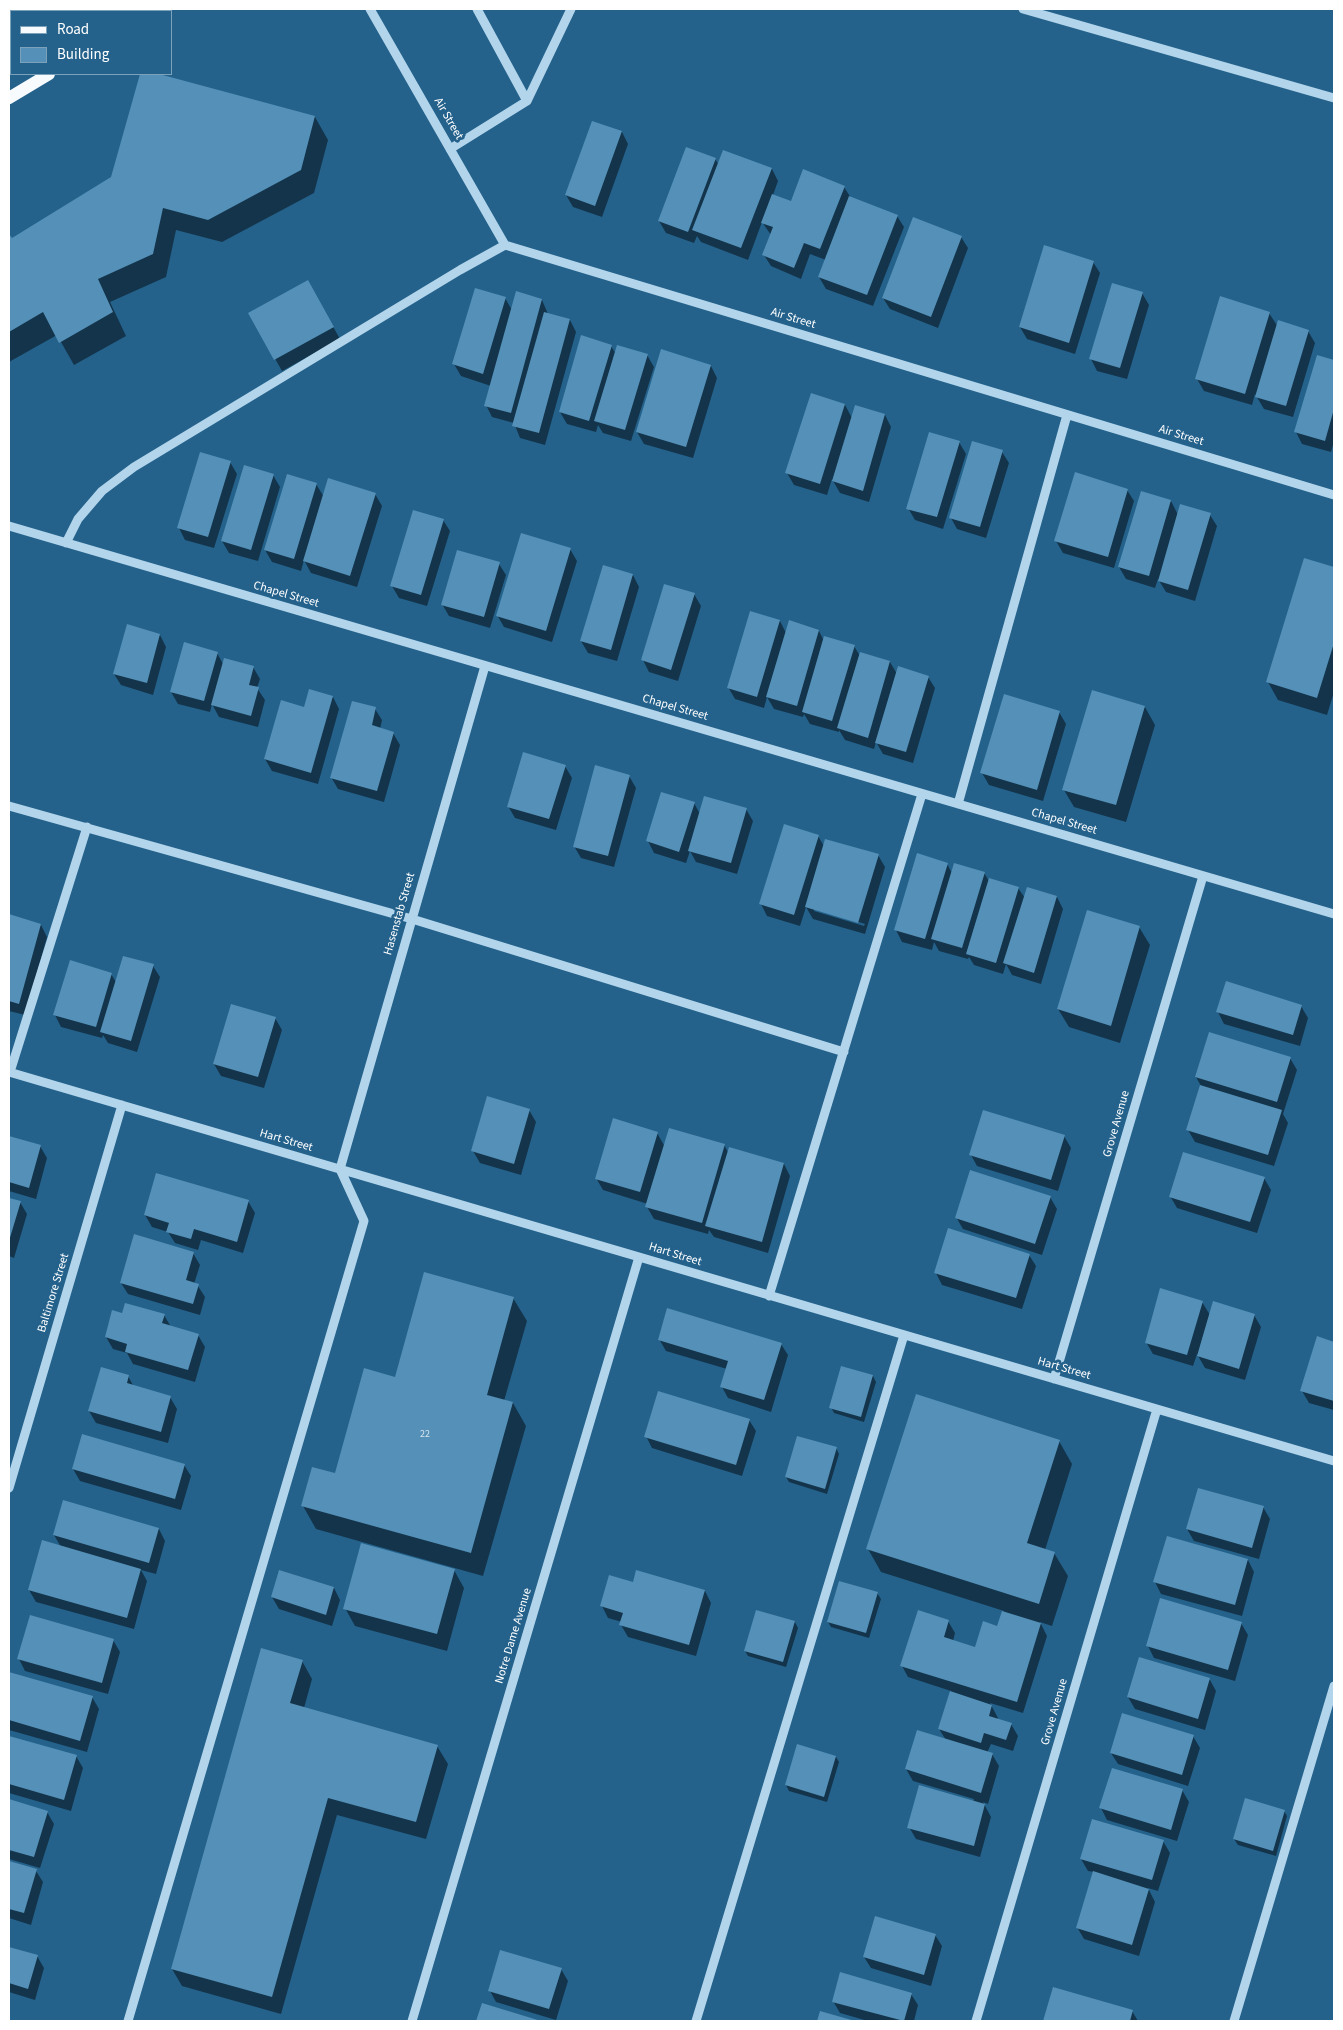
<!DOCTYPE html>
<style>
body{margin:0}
#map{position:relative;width:1343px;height:2030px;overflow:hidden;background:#24628c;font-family:"Source Sans 3",sans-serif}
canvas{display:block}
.frame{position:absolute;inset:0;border:10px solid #fff;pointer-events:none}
.legend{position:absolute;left:10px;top:10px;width:162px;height:65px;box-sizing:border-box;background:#24628c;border:1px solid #7ca1ba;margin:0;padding:6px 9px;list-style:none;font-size:15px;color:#fff}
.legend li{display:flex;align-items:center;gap:10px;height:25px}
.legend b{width:25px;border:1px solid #7ca1ba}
</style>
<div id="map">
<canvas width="1343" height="2030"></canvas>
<div class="frame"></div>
<ul class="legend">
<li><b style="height:6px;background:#f7fbfe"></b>Road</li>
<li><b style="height:14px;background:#5490b7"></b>Building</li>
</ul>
</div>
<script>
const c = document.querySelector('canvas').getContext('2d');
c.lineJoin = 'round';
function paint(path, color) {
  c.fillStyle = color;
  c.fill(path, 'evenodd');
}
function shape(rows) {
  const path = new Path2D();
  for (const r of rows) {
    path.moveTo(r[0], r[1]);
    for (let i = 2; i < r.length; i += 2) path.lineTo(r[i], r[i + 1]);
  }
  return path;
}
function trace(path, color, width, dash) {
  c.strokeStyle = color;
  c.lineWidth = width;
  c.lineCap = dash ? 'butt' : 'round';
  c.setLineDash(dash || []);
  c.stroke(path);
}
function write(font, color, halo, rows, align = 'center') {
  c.font = font + ' "Source Sans 3",sans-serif';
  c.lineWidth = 5;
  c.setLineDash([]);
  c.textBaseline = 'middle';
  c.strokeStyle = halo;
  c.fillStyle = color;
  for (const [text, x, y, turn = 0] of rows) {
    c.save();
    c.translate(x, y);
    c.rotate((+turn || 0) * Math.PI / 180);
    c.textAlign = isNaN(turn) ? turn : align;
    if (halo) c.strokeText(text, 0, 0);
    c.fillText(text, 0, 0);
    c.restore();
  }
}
const shadow = shape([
 [141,74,154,74,315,117,328,140,314,193,222,242,176,230,166,277,110,302,126,336,74,365,57,335,9,362,9,236,11,240,112,178],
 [593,122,622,132,628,144,602,217,573,207,566,195],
 [715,159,719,165,772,169,778,181,773,195,791,202,844,187,851,198,897,216,904,227,873,306,826,289,819,277,826,260,810,254,801,279,771,266,764,255,771,235,762,222,748,260,701,242,697,236,694,243,666,233,659,221],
 [961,237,968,248,938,328,890,309,883,298],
 [1093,262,1100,273,1075,354,1027,339,1020,327],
 [308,282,340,339,282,371,250,314],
 [1142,293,1149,305,1127,379,1097,371,1091,359],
 [505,298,512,310,542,300,548,314,570,320,576,332,545,445,520,438,514,423,492,417,486,405,491,386,461,376,454,364],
 [1269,313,1278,327,1308,331,1315,343,1293,417,1264,409,1255,394,1252,405,1204,391,1197,379],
 [611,346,616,354,647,355,654,367,631,441,603,433,598,425,596,432,567,424,560,412],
 [1318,357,1334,362,1334,441,1331,452,1302,444,1296,432],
 [711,366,717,378,693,458,644,444,637,432],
 [812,395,845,405,852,418,885,415,891,427,869,502,840,493,832,479,827,495,794,485,787,473],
 [959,442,966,454,943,529,915,520,908,508],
 [1002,452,1009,463,986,538,957,529,951,518],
 [230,462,237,474,214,548,185,540,179,528],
 [273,475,280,487,258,561,229,553,222,541],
 [288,475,316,484,324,497,375,494,382,506,357,587,311,573,304,560,301,571,272,562,265,550],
 [1127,490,1134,501,1114,568,1063,553,1056,541],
 [1171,501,1178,515,1210,515,1217,526,1195,601,1166,592,1158,579,1155,588,1126,579,1119,567],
 [443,520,450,531,427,606,399,598,392,586],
 [570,549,577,561,552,642,504,627,497,615],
 [1305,559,1334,568,1334,692,1327,715,1278,700,1268,682],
 [499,564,506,575,490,628,449,616,442,604],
 [633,575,639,587,617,661,588,653,581,641],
 [694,594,701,606,678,681,649,672,643,660],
 [780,621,786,633,819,631,824,641,854,646,860,656,890,662,897,674,928,677,935,688,913,763,883,754,876,742,874,749,845,740,839,730,839,732,810,724,804,714,803,717,774,709,767,697,764,708,735,699,728,687],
 [160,635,166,647,153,695,121,685,114,674],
 [217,653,223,664,253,667,260,679,257,688,265,700,258,727,219,717,212,704,210,712,178,704,171,692],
 [333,697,339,709,318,784,272,771,265,759,304,708],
 [1145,707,1155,725,1126,822,1074,807,1064,790],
 [375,709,382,720,380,729,393,733,400,745,384,802,338,789,331,777],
 [1059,712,1066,724,1043,801,989,785,982,773],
 [565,766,572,778,556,830,515,818,508,806],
 [629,776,636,788,614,867,581,858,574,846],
 [694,803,700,814,746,809,753,821,737,874,696,862,690,851,686,863,654,853,648,841],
 [818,836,824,846,878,855,885,867,865,934,813,919,806,907,800,926,767,916,761,904],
 [814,908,865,924,864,926,814,911],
 [947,864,952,873,984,873,989,881,1018,888,1025,898,1057,897,1063,909,1041,984,1012,975,1006,964,1003,974,974,965,969,957,968,959,939,951,934,942,932,950,902,942,896,930],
 [9,916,41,925,47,937,25,1015,9,1011],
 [1139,927,1150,945,1120,1043,1069,1027,1058,1009],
 [153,966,160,977,137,1052,108,1043,103,1035,102,1038,61,1027,55,1015,111,974,116,982],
 [1301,1006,1308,1018,1300,1046,1224,1024,1218,1012],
 [275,1018,282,1030,264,1088,221,1076,214,1064],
 [1290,1058,1297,1070,1283,1114,1288,1123,1274,1166,1195,1142,1188,1130,1201,1086,1196,1077],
 [529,1110,536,1122,521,1175,480,1163,473,1151],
 [657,1133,665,1147,724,1145,728,1152,730,1148,784,1164,790,1176,768,1253,714,1237,709,1230,708,1234,654,1219,647,1207,648,1204,603,1190,596,1178],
 [1064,1136,1071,1148,1058,1191,977,1166,971,1155],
 [9,1137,40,1146,47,1158,36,1199,9,1191],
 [1264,1178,1271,1190,1257,1233,1177,1208,1170,1196],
 [1050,1197,1057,1209,1042,1255,963,1229,956,1217],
 [9,1199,20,1202,27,1214,14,1258,9,1256],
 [248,1201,255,1213,243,1253,201,1240,198,1250,175,1243,168,1232,152,1227,145,1215],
 [193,1253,200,1265,194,1284,198,1286,205,1297,200,1315,128,1294,121,1283],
 [1029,1255,1036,1266,1022,1309,942,1285,936,1273],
 [513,1298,527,1321,504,1401,513,1403,526,1426,483,1576,316,1529,303,1506,336,1475,395,1378],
 [1202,1302,1210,1315,1254,1315,1261,1327,1245,1380,1205,1368,1197,1354,1193,1366,1153,1354,1146,1342],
 [122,1314,164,1315,171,1327,198,1335,205,1347,195,1382,133,1364,127,1353,113,1349,106,1337],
 [1318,1338,1334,1343,1334,1410,1309,1403,1302,1391],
 [659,1339,781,1344,788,1355,771,1412,728,1398,722,1387,727,1369,666,1351],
 [128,1376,134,1387,170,1397,177,1409,168,1443,96,1423,89,1411],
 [873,1376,876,1382,864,1422,834,1413,831,1407],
 [749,1420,756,1431,742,1476,652,1448,646,1436],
 [1059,1441,1072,1464,1045,1550,1054,1553,1068,1576,1052,1626,1040,1622,1047,1636,1023,1713,990,1703,998,1718,997,1720,1011,1724,1018,1736,1013,1751,991,1744,987,1753,992,1754,999,1766,988,1804,983,1802,991,1817,980,1857,916,1839,909,1827,973,1802,974,1799,913,1781,906,1769,946,1740,939,1729,951,1691,908,1677,902,1666,948,1621,955,1633,953,1641,976,1648,998,1628,1004,1611,881,1572,868,1549],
 [836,1448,839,1454,827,1494,789,1482,786,1477],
 [184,1465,191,1476,181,1510,80,1481,73,1469],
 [1263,1507,1270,1519,1259,1559,1194,1541,1187,1529],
 [159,1529,165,1541,156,1574,141,1570,147,1581,134,1629,36,1602,29,1590,61,1547,54,1535],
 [1248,1560,1254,1572,1242,1616,1161,1594,1155,1582],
 [454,1570,464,1588,447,1651,355,1626,345,1608],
 [634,1584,705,1591,711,1603,696,1656,628,1637,621,1625,622,1622,608,1618,602,1606],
 [334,1588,340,1600,332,1626,279,1609,272,1597],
 [877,1593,881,1599,869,1638,831,1627,828,1622],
 [795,1622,798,1628,786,1667,748,1656,745,1651],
 [1241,1623,1248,1635,1235,1681,1154,1658,1148,1646],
 [113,1640,120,1652,108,1694,25,1671,19,1659],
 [302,1661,312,1679,304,1708,437,1746,448,1764,426,1839,337,1815,281,2014,182,1986,172,1969],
 [9,1674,92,1697,99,1709,87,1752,9,1730],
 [1210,1680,1216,1691,1205,1730,1135,1709,1128,1697],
 [1193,1736,1200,1748,1188,1786,1118,1764,1111,1753],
 [9,1737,76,1756,83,1768,71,1811,9,1793],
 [836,1757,839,1762,827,1802,789,1791,786,1785],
 [1182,1790,1189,1802,1177,1841,1107,1820,1101,1808],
 [9,1800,47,1812,54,1824,40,1868,9,1859],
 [1284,1811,1287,1816,1276,1856,1238,1845,1234,1839],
 [1163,1841,1170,1853,1158,1891,1148,1888,1155,1902,1139,1956,1084,1939,1077,1927,1094,1872,1088,1871,1081,1859],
 [9,1863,36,1871,43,1882,31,1925,9,1918],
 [935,1935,942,1946,931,1986,871,1968,864,1957],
 [9,1948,37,1956,44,1968,35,2000,9,1992],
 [561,1969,568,1981,556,2020,496,2002,490,1991],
 [1054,1989,1132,2011,1138,2021,1044,2021],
 [911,1994,918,2005,914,2021,868,2021,840,2013,833,2001],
 [483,2005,539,2021,478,2021]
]);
const building = shape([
 [140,74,159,74,315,116,301,170,208,220,163,208,153,254,98,279,113,312,59,343,43,312,9,332,9,234,12,238,111,177],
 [592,121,622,131,595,206,565,195],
 [686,147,716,158,688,232,658,221],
 [723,150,772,168,741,248,692,230],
 [803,169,845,186,820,249,804,243,794,268,762,255,773,227,761,223,772,194,791,201],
 [849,196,898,215,867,295,818,277],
 [913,217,962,236,931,317,882,298],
 [1044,245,1094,261,1069,343,1019,327],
 [308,280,334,327,274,360,248,313],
 [1112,283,1143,292,1120,368,1089,359],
 [475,288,506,297,483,374,452,364],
 [516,291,542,299,511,413,484,406],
 [1220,296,1270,312,1245,394,1195,379],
 [544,312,570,319,539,433,512,426],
 [1278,320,1309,330,1286,406,1255,397],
 [581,335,612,345,589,421,559,412],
 [617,345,648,354,625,430,594,421],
 [661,349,711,365,686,447,636,432],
 [1317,355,1334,360,1334,409,1325,441,1294,432],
 [811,393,845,404,820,484,785,473],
 [855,405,885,414,863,491,832,481],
 [929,432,960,441,937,517,906,509],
 [972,441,1003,450,980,527,949,518],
 [200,452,231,461,208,537,177,528],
 [244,465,274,474,251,550,221,541],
 [1075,472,1128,489,1108,557,1054,541],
 [287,474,317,483,294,559,264,550],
 [328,478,376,493,350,576,303,561],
 [1141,491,1171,500,1149,576,1118,567],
 [1180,504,1211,513,1188,590,1158,581],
 [413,510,444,519,421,595,390,586],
 [521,533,571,548,546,631,496,616],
 [457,550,500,562,484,617,441,605],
 [1304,558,1334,567,1334,643,1317,698,1266,682],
 [603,565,633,574,611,650,580,641],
 [664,584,695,593,671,670,641,660],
 [750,611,780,620,757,697,727,688],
 [789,620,819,630,797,706,766,697],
 [127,624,160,634,147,683,113,674],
 [824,636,855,645,832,721,802,712],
 [184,642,218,652,204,701,170,692],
 [860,652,890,661,868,738,837,728],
 [224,658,254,666,249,685,259,687,251,716,211,705],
 [898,666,929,676,906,752,875,743],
 [309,689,333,696,311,773,264,759,281,700,304,707],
 [1092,690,1145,706,1116,805,1062,790],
 [1004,694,1060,711,1037,790,980,773],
 [352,701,376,707,372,725,394,732,377,791,330,778],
 [523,752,566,765,549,819,507,807],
 [595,765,630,775,608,856,573,847],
 [661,792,695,802,679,852,646,841],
 [704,796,747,808,731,863,688,851],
 [784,824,819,835,794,915,759,904],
 [825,839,879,854,858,923,805,907],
 [917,853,948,863,925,939,894,930],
 [954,863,985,872,962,948,931,939],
 [989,878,1019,887,996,963,966,954],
 [1027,887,1057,896,1034,973,1003,963],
 [1087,910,1140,926,1111,1026,1057,1009],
 [9,914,41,924,19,1004,9,1001],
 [123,956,154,964,131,1041,100,1032],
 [70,960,112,973,96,1027,53,1015],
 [1226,981,1302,1005,1293,1035,1216,1012],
 [231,1004,276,1017,258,1077,213,1064],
 [1209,1032,1291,1057,1277,1102,1195,1077],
 [1200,1085,1282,1110,1268,1155,1186,1130],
 [487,1096,530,1109,514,1164,471,1151],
 [983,1110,1065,1135,1051,1180,969,1155],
 [613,1118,658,1132,640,1192,595,1179],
 [669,1128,725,1144,702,1223,645,1207],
 [9,1136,41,1145,29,1188,9,1182],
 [729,1147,784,1163,762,1242,705,1226],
 [1183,1152,1265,1177,1250,1222,1169,1197],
 [970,1170,1051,1196,1035,1244,955,1218],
 [156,1173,249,1200,237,1242,194,1229,191,1239,166,1232,169,1223,144,1215],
 [9,1198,21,1201,9,1241],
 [948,1228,1030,1254,1016,1298,934,1273],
 [134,1234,194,1252,186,1280,199,1284,193,1304,120,1283],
 [424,1272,514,1297,487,1395,513,1402,471,1553,301,1506,312,1467,335,1473,364,1368,395,1377],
 [1160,1288,1203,1301,1187,1355,1145,1343],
 [1213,1301,1255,1314,1239,1369,1197,1356],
 [125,1303,165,1314,162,1323,199,1334,188,1370,125,1352,127,1344,105,1337,112,1310,122,1313],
 [667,1308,782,1343,764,1400,720,1387,728,1361,658,1340],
 [1317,1336,1334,1342,1334,1401,1300,1391],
 [841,1366,873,1375,861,1417,829,1408],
 [101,1367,129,1375,127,1383,171,1396,161,1432,88,1411],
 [658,1391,750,1419,736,1465,644,1437],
 [916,1394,1060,1440,1027,1543,1055,1552,1039,1604,866,1549],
 [82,1434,185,1464,175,1499,72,1469],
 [797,1436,837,1447,825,1489,785,1477],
 [1198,1488,1264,1506,1252,1548,1186,1529],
 [63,1500,159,1528,149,1563,53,1535],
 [1167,1536,1248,1559,1235,1605,1153,1582],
 [42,1540,141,1569,127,1618,28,1590],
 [361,1543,455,1569,437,1634,343,1609],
 [279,1570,334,1587,326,1615,271,1597],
 [636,1570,705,1590,689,1645,619,1625,623,1613,600,1606,609,1575,633,1582],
 [839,1581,878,1592,866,1633,827,1622],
 [1160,1598,1242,1622,1228,1670,1146,1646],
 [756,1610,795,1621,783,1662,744,1651],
 [918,1610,949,1620,944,1637,975,1647,983,1621,997,1626,1002,1611,1041,1623,1017,1702,900,1666],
 [30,1615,114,1639,102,1683,17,1659],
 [261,1648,303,1660,290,1703,438,1745,416,1822,328,1798,272,1997,171,1969],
 [1139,1657,1210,1678,1198,1719,1127,1697],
 [9,1672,93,1696,80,1741,9,1720],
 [950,1691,992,1705,989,1716,1012,1723,1006,1740,984,1733,981,1743,938,1729],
 [1122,1713,1194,1735,1182,1775,1110,1753],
 [917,1730,993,1753,981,1793,905,1769],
 [9,1736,77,1755,64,1800,9,1784],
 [797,1744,836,1756,824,1797,785,1785],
 [1112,1768,1183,1789,1171,1830,1099,1808],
 [919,1785,985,1804,974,1846,907,1828],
 [1245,1798,1285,1810,1273,1851,1233,1839],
 [9,1799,48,1811,34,1857,9,1850],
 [1092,1819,1164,1840,1152,1880,1080,1859],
 [9,1861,37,1869,24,1913,9,1909],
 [1093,1871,1149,1889,1132,1945,1076,1928],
 [875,1916,936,1934,924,1975,863,1957],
 [9,1947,38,1955,28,1989,9,1983],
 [500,1950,562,1968,549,2009,488,1991],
 [840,1972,912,1993,904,2021,832,2002],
 [1053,1987,1133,2010,1130,2021,1043,2021],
 [482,2003,541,2021,476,2021],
 [820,2011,855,2021,817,2021]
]);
const minor = shape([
 [370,9,505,245,1334,495],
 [477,9,527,101],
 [1023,9,1334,98],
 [450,149,527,101,571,9],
 [9,526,1334,914],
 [66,543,78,519,102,491,134,467,460,270,505,245],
 [958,804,1067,415],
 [9,806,412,919,844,1052],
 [9,1072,1334,1461],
 [10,1072,87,827],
 [769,1296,922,794],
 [1054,1379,1203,876],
 [9,1488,122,1105],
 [128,2021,364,1221,340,1169,485,666],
 [412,2021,639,1257],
 [696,2021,904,1335],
 [976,2021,1157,1409],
 [1234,2021,1334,1686]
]);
const major = shape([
 [154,11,158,9],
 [9,98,49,74]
]);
const numberNames = [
 ["22",425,1435]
];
const streetNames = [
 ["Air Street",448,119,60],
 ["Air Street",793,319,17],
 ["Air Street",1181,436,17],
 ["Chapel Street",286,595,16],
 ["Chapel Street",675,708,16],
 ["Chapel Street",1064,822,16],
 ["Hasenstab Street",400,914,-74],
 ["Grove Avenue",1117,1124,-74],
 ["Hart Street",286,1141,16],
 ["Hart Street",675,1255,17],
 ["Baltimore Street",54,1293,-73],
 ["Hart Street",1064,1369,16],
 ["Notre Dame Avenue",514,1636,-73],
 ["Grove Avenue",1055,1712,-74]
];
paint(shadow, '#0007');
paint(building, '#5490b7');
trace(minor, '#b2d5eb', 9);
trace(major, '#f7fbfe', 12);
write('10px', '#d4e3ed', null, numberNames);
write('12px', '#fff', '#24628c', streetNames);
</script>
